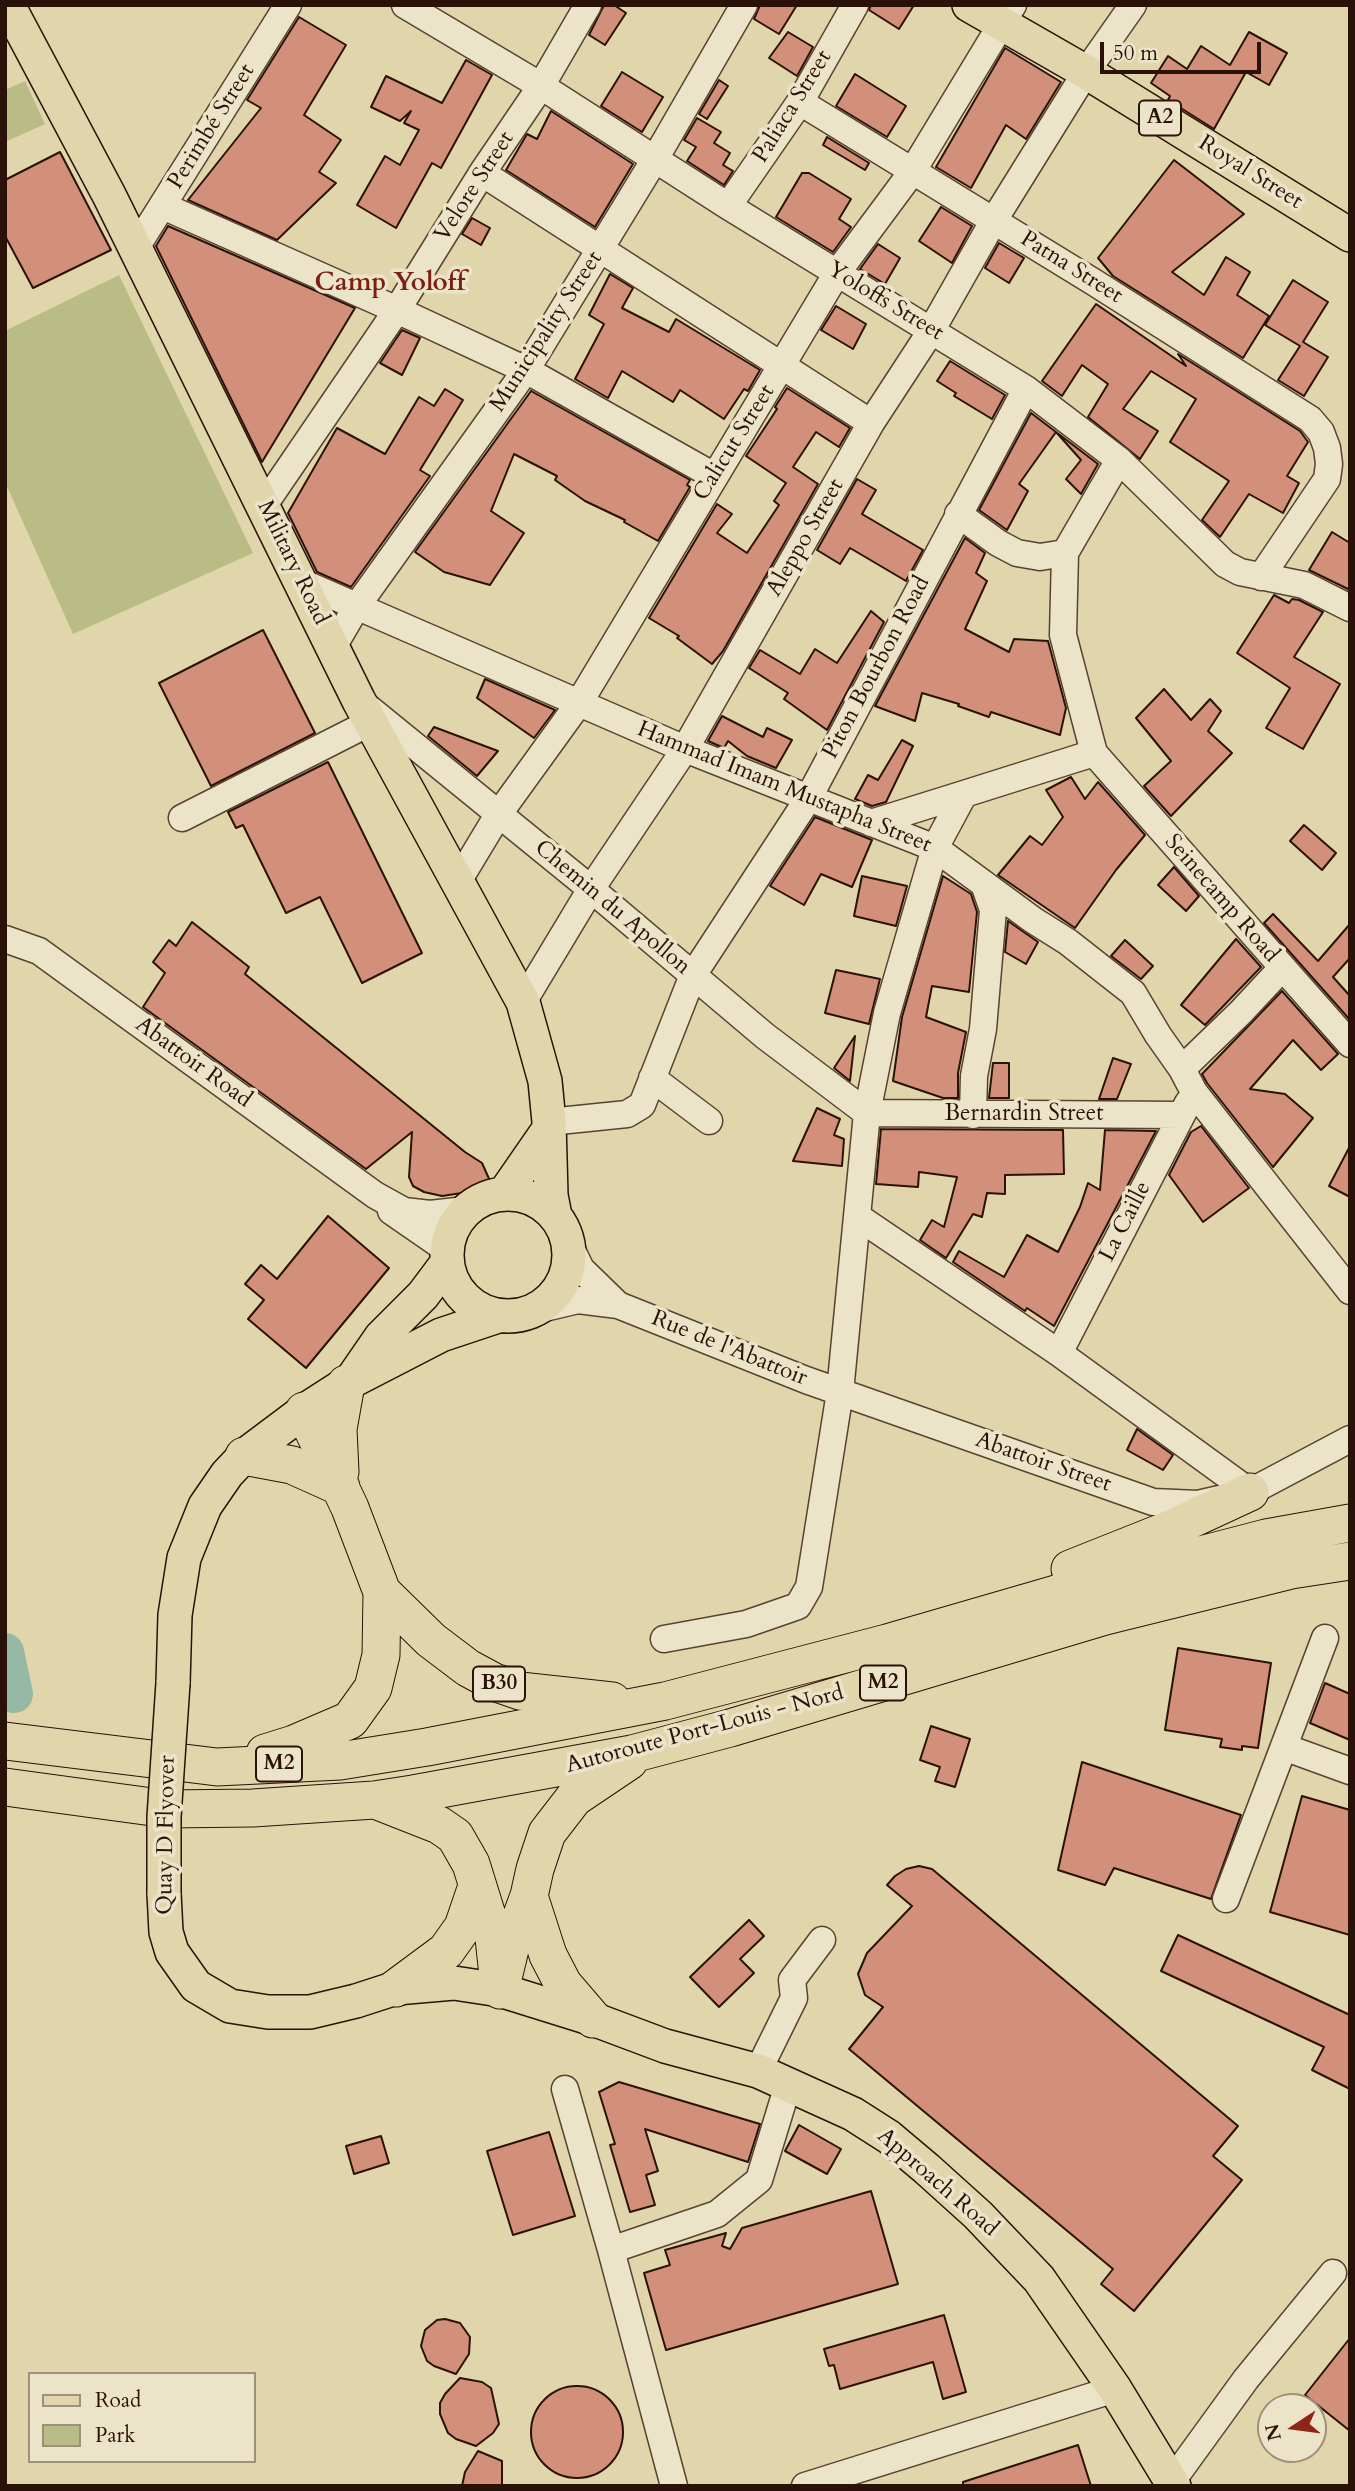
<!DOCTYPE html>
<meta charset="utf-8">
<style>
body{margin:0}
#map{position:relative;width:1355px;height:2491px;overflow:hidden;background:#e1d5ab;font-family:Cardo,serif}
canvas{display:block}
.frame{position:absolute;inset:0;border:7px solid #2b1208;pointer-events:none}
.legend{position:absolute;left:28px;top:2372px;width:228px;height:91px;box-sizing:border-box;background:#ece4c8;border:2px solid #9f907b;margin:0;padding:9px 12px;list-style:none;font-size:21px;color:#2b1208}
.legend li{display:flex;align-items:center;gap:14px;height:35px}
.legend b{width:35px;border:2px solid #9f907b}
.north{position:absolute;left:1257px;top:2393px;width:70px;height:70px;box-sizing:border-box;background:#ece4c8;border:2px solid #9f907b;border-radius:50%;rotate:257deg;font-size:19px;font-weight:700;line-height:28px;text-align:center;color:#2b1208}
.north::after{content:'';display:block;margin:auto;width:24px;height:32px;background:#8f2418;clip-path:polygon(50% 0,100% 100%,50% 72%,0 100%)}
.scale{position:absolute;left:1100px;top:42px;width:161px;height:32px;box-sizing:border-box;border:4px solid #2b1208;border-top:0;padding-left:9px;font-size:21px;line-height:24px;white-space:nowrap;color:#2b1208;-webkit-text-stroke:5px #ece4c8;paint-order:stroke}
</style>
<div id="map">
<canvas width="1355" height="2491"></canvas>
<div class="frame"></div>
<ul class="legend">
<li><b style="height:9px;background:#e1d5ab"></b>Road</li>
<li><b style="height:19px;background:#b9bc84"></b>Park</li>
</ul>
<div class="north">N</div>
<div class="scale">50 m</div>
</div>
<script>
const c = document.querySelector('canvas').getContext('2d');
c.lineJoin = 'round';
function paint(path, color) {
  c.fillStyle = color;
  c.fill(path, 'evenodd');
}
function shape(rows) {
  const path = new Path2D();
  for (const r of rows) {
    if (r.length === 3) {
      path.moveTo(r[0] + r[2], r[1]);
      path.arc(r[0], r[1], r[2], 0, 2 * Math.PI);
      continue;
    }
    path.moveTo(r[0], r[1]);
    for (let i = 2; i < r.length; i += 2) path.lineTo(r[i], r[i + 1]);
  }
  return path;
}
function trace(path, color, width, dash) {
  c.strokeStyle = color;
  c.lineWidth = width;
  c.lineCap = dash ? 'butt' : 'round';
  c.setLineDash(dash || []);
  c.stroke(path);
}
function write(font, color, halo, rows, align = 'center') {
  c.font = font + ' Cardo,serif';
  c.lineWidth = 7;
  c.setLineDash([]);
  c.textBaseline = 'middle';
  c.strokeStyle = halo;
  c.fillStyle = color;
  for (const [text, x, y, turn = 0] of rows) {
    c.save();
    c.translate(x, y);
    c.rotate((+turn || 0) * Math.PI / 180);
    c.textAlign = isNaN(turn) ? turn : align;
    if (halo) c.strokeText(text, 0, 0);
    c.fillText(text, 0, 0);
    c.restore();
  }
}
const green = shape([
 [25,81,45,124,5,142,5,90],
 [119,275,253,553,73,634,5,482,5,331]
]);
const river = shape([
 [5,1652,14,1694]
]);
const building = shape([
 [604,5,614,5,626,13,605,45,589,35,604,5],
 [760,5,797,5,779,34,754,19,760,5],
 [871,5,914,5,899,29,869,10,871,5],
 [299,17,346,45,304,115,341,140,319,172,336,183,277,240,188,200,261,108,247,100,299,17],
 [788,32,813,47,797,76,769,58,788,32],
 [1249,32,1287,53,1269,85,1246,72,1214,129,1168,100,1170,96,1151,83,1168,56,1187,69,1201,46,1230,65,1249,32],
 [1005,48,1061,82,1026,139,1006,125,971,188,936,167,1005,48],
 [466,60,492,75,441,168,432,163,396,228,357,205,385,156,400,165,419,130,404,123,411,111,400,121,371,107,386,76,442,103,466,60],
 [622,72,663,97,642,132,601,106,622,72],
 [855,74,906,106,887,137,836,106,855,74],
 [719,80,728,86,707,119,699,114,719,80],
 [551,111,633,164,595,227,506,170,527,134,537,139,551,111],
 [697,118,721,132,714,143,730,153,723,165,733,171,724,185,687,161,696,147,684,140,697,118],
 [827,137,869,163,865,170,823,145,827,137],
 [60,152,111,250,33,288,5,236,5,180,60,152],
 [1174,160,1244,214,1172,272,1204,295,1226,257,1250,272,1237,295,1269,316,1243,358,1113,276,1098,258,1174,160],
 [802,173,809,173,851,199,839,219,851,227,833,252,776,217,802,173],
 [941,207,972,226,952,263,919,241,941,207],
 [472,218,490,228,481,245,462,234,472,218],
 [168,226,355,308,262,462,156,246,168,226],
 [999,243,1024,258,1009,283,985,268,999,243],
 [878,244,900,258,885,284,860,269,878,244],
 [610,274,633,288,622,308,669,332,676,319,760,370,748,391,744,389,724,419,680,390,673,402,622,371,608,398,575,379,604,324,589,315,610,274],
 [1293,280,1328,302,1303,342,1328,357,1304,396,1278,380,1300,346,1265,325,1293,280],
 [1096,304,1186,366,1178,354,1300,431,1308,442,1287,476,1299,483,1283,513,1249,494,1220,537,1202,520,1229,481,1170,442,1196,399,1151,371,1123,409,1158,431,1140,459,1088,417,1108,384,1082,365,1062,396,1042,381,1096,304],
 [836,306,866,324,853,349,821,330,836,306],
 [402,330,420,338,402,375,380,363,402,330],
 [950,361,1005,395,992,419,954,396,956,393,937,381,950,361],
 [787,388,850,428,839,447,816,432,793,467,818,484,723,651,712,664,677,638,679,636,649,618,717,504,732,514,717,533,747,553,779,505,774,501,786,483,746,456,777,409,775,407,787,388],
 [445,389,463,400,420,470,430,476,351,587,317,572,288,513,337,428,385,454,419,397,434,406,445,389],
 [531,391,690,480,687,485,690,487,658,541,624,522,625,520,585,501,555,480,557,476,514,454,491,511,524,533,490,585,444,572,415,552,531,391],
 [1031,413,1098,464,1081,494,1066,479,1081,460,1056,432,1019,484,1028,491,1007,530,979,510,1031,413],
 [857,479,876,490,862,514,923,550,906,581,850,548,840,564,817,550,857,479],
 [1332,532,1350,543,1350,590,1309,570,1332,532],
 [965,538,985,553,976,573,987,581,965,629,1009,652,1014,639,1048,641,1066,708,1060,735,991,712,989,717,958,706,959,704,922,693,915,721,875,706,965,538],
 [1274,595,1289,603,1292,599,1299,600,1323,612,1294,657,1340,684,1303,749,1266,728,1290,688,1237,653,1274,595],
 [871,611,884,622,827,730,784,699,788,693,749,668,760,650,800,674,815,649,837,663,871,611],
 [263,630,315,733,211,786,159,683,263,630],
 [485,679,555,710,534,738,477,698,485,679],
 [1164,689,1191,720,1210,699,1221,711,1208,731,1232,753,1171,816,1144,786,1171,761,1136,718,1164,689],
 [722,716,763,737,767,728,792,740,776,768,747,756,728,741,724,748,708,741,722,716],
 [434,727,498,751,477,776,428,736,434,727],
 [902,740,913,746,886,802,872,806,855,799,868,775,878,780,902,740],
 [328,762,422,953,362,983,320,897,286,913,243,825,236,828,228,812,328,762],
 [1071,777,1085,799,1098,782,1145,835,1116,870,1075,928,998,875,1030,836,1042,845,1063,817,1046,790,1071,777],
 [815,817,872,840,852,887,821,874,804,905,770,886,815,817],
 [1304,825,1336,853,1322,870,1290,841,1304,825],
 [1174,867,1199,896,1186,911,1158,885,1174,867],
 [862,876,907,886,896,926,854,916,862,876],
 [943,876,971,894,977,912,969,992,932,986,926,1017,966,1032,958,1073,958,1098,943,1098,893,1081,902,1017,943,876],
 [1273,914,1318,961,1350,924,1350,958,1333,977,1350,996,1350,1020,1264,923,1273,914],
 [1008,921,1038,942,1026,964,1005,952,1008,921],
 [192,922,249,967,245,974,465,1152,482,1163,490,1181,488,1184,462,1193,442,1196,424,1192,413,1186,409,1177,412,1132,366,1169,143,1007,165,973,153,962,169,940,176,946,192,922],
 [1236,939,1261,967,1205,1025,1181,1005,1236,939],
 [1125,940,1153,966,1141,979,1111,956,1125,940],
 [836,970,880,979,869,1024,825,1013,836,970],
 [1282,991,1338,1054,1321,1070,1293,1040,1250,1089,1285,1094,1313,1118,1273,1167,1207,1083,1202,1074,1282,991],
 [855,1036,850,1081,834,1068,855,1036],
 [1113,1058,1131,1064,1117,1099,1099,1099,1113,1058],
 [993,1063,1009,1063,1009,1098,989,1098,993,1063],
 [817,1108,840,1119,834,1135,844,1139,842,1166,793,1161,817,1108],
 [1201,1126,1249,1188,1203,1222,1169,1175,1191,1132,1201,1126],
 [881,1129,1063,1130,1064,1174,1005,1175,1005,1194,987,1193,982,1217,973,1214,946,1258,920,1240,932,1220,944,1227,957,1177,919,1172,918,1187,876,1184,881,1129],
 [1105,1130,1156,1131,1054,1326,1027,1308,1025,1311,953,1262,959,1251,1004,1277,1027,1235,1058,1252,1080,1207,1088,1183,1100,1190,1105,1130],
 [1350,1146,1350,1197,1329,1186,1350,1146],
 [328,1216,389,1268,306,1368,248,1319,264,1300,245,1284,261,1265,277,1279,328,1216],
 [1137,1429,1173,1455,1163,1470,1127,1450,1137,1429],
 [1178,1648,1271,1663,1258,1748,1242,1746,1242,1750,1220,1747,1222,1739,1165,1730,1178,1648],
 [1325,1683,1350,1694,1350,1740,1310,1723,1325,1683],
 [931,1726,970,1739,955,1787,935,1781,940,1767,920,1760,931,1726],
 [1082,1762,1241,1815,1211,1899,1114,1868,1105,1885,1058,1870,1082,1762],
 [1302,1796,1350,1810,1350,1935,1270,1912,1302,1796],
 [919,1866,932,1869,1238,2126,1213,2156,1242,2180,1134,2311,1101,2284,1113,2269,849,2049,883,2007,865,1995,858,1974,867,1953,912,1906,887,1885,895,1876,906,1869,919,1866],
 [749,1920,764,1936,740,1959,754,1973,719,2007,690,1977,749,1920],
 [1178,1935,1350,2015,1350,2089,1312,2070,1324,2047,1161,1971,1178,1935],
 [619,2082,760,2124,748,2162,645,2129,658,2171,646,2175,655,2205,630,2212,610,2145,615,2144,599,2092,619,2082],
 [799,2125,841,2149,827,2174,785,2151,799,2125],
 [549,2132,575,2216,513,2235,487,2151,549,2132],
 [381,2136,389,2163,354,2174,346,2146,381,2136],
 [871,2191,898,2284,666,2350,644,2273,670,2265,665,2250,726,2233,722,2246,730,2249,742,2228,871,2191],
 [944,2315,966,2392,943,2399,933,2362,840,2389,834,2365,829,2366,824,2349,944,2315],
 [445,2319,460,2323,470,2337,469,2354,456,2374,434,2366,427,2361,421,2346,425,2330,437,2320,445,2319],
 [1350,2338,1350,2431,1305,2395,1350,2338],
 [460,2378,482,2382,491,2388,499,2424,493,2433,476,2446,456,2439,448,2433,440,2414,440,2403,445,2394,460,2378],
 [577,2432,46],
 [1078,2445,1091,2486,963,2486,963,2482,1078,2445],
 [478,2451,502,2461,502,2486,462,2486,465,2472,478,2451]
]);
const minor = shape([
 [405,5,541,86,728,206,1026,389,1119,460,1225,564,1240,572,1304,585,1350,608],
 [800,102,1092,281,1310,419,1321,432,1327,448,1329,464,1327,479,1261,577],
 [482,173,871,423],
 [163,206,397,310,526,370,714,476],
 [728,206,800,102,855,5],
 [135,249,288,5],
 [1119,460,1065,553,1063,635,1094,753,1350,1044],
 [264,505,397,310,482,173,541,86,588,5],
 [958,514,998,543,1017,553,1040,557,1065,553],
 [301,582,685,749,935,848,1033,920,1068,942,1133,993,1158,1035,1182,1069,1194,1092,1350,1291],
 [333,647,357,606,526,370,655,159,744,5],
 [366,706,591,889,765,1036,867,1113,1181,1115],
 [182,818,371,722],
 [871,823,964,794],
 [457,883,498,815,579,703,837,273,912,172,1013,5],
 [5,939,39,951,375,1195,404,1211,430,1214,466,1210],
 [523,1002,591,889,685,749,871,423,931,331,994,220,1086,72,1133,5],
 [1182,1069,1241,1012,1282,968],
 [652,1078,709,1121],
 [973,1115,974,1076,983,1029,993,910,984,884],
 [549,1122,627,1114,642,1105,693,975,808,799,1026,389],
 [391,1211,446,1249],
 [858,1217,1059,1353,1250,1492],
 [566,1238,581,1269,618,1305],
 [536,1310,578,1300,618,1305,806,1380,1153,1502,1198,1504,1250,1492,1350,1439],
 [1059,1353,1188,1103],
 [664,1639,746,1624,798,1606,809,1587,840,1392,867,1113,887,1013,935,848,964,794,1094,753],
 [1284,1747,1350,1771],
 [1226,1899,1325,1638],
 [758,2071,794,1998,792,1980,822,1940],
 [565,2089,611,2250,674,2486],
 [611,2250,717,2214,759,2180,788,2085],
 [1172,2481,1246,2379,1333,2273],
 [805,2486,1115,2389]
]);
const major = shape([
 [8,5,109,195,359,701,523,1002,545,1081,549,1122,551,1195,555,1216],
 [969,5,1086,72,1350,235],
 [508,1255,61],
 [504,1194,549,1129],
 [352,1379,381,1337,423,1295,447,1263],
 [173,1683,175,1615,184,1558,205,1506,227,1474,244,1456,304,1411,346,1384,441,1335,498,1316],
 [164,1893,166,1932,172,1952,196,1986,230,2006,268,2012,310,2012,356,2001,396,1988,454,1983,500,1990,593,2019,665,2046,758,2071,853,2114,889,2137,927,2169,978,2215,1039,2279,1115,2389,1174,2486]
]);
const highway = shape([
 [244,1456,292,1465,341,1487],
 [340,1472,338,1429,346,1384],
 [1070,1569,1168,1530,1250,1492],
 [382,1592,431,1640,468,1668,494,1682,520,1691,612,1701],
 [5,1741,217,1767,340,1761,427,1747,665,1701,887,1643,1101,1581,1266,1538,1350,1523],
 [265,1753,294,1744,350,1720,373,1688,381,1655,382,1592,350,1508,304,1411],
 [5,1787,167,1809,253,1808,374,1800,413,1794,632,1754,730,1728,1105,1616,1291,1570,1350,1561],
 [378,1801,439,1825,455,1836,471,1864,494,1938,498,1975],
 [529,1896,548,1955,563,1984,593,2019],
 [396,1988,446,1951,463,1927,477,1886],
 [500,1990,511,1945,529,1896,535,1869,547,1833,574,1798,629,1761]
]);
const majorBridge = shape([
 [164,1893,164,1817,173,1683]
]);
const shields = [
 [1160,118,42],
 [883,1683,46],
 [499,1684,52],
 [279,1764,46]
];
const shieldNames = [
 ["A2",1160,118],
 ["M2",883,1683],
 ["B30",499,1684],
 ["M2",279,1764]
];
const streetNames = [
 ["Paliaca Street",793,107,-58],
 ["Perimbé Street",212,127,-58],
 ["Royal Street",1250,173,32],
 ["Velore Street",475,187,-57],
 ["Patna Street",1071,268,32],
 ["Yoloffs Street",885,302,31],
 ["Municipality Street",547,332,-57],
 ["Calicut Street",735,443,-58],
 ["Aleppo Street",806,538,-60],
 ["Military Road",292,563,64],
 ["Piton Bourbon Road",877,668,-62],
 ["Hammad Imam Mustapha Street",784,788,22],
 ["Seinecamp Road",1221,899,49],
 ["Chemin du Apollon",612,908,40],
 ["Abattoir Road",193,1063,36],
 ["Bernardin Street",1024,1115],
 ["La Caille",1126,1222,-63],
 ["Rue de l'Abattoir",729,1349,22],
 ["Abattoir Street",1043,1463,19],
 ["Autoroute Port-Louis - Nord",705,1730,-15],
 ["Quay D Flyover",167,1835,-89],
 ["Approach Road",937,2183,41]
];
const quarterNames = [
 ["Camp Yoloff",390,284]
];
paint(green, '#b9bc84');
trace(river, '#95b9a4', 38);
paint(building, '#d2907b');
trace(building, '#2b1208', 2);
trace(minor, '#584331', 29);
trace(major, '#2b1208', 36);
trace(highway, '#2b1208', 39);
trace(minor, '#ece4c8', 26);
trace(major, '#e1d5ab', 33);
trace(highway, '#e1d5ab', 37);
trace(majorBridge, '#2b1208', 36, []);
trace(majorBridge, '#e1d5ab', 33);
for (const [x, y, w] of shields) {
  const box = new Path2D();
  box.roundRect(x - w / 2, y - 17.5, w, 35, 5);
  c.fillStyle = '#ece4c8';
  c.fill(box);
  trace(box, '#2b1208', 2);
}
write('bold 21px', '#2b1208', null, shieldNames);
write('23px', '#2b1208', '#ece4c8', streetNames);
write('bold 26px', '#7a1f14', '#ece4c8', quarterNames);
</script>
